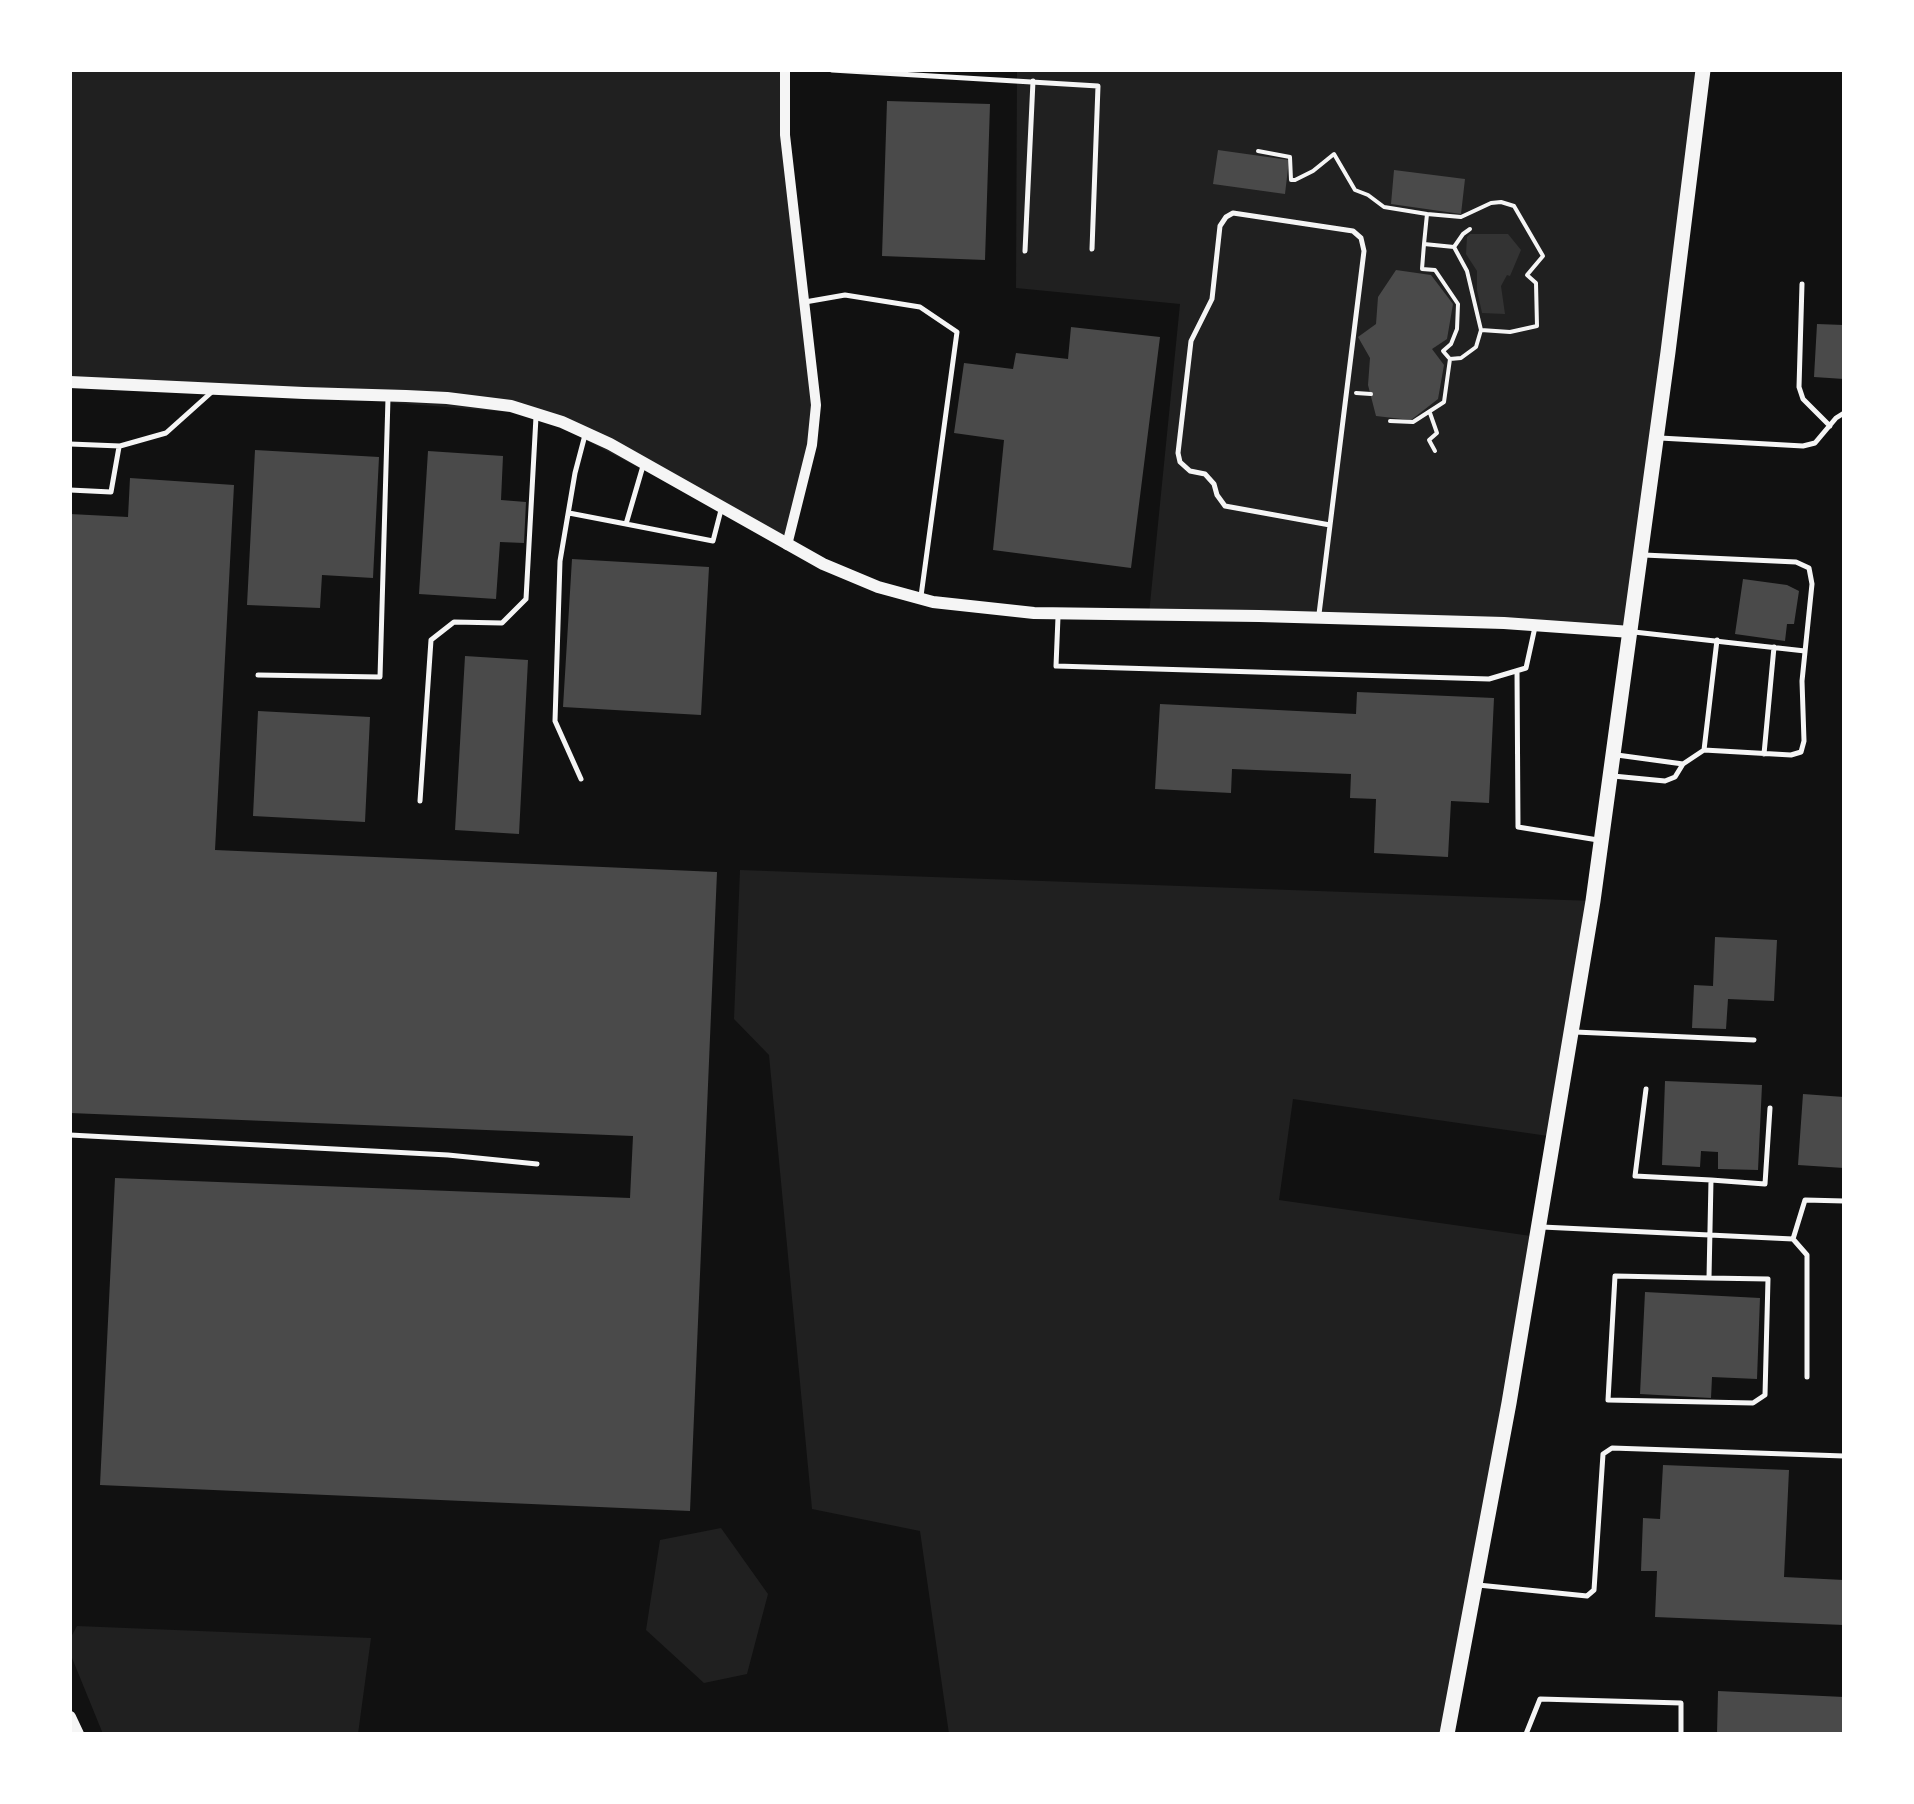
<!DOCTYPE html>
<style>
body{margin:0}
#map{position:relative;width:1914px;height:1804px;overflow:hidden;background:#111;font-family:"DM Sans",sans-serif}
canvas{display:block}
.frame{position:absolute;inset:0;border:72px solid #fff;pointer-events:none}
</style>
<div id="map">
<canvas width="1914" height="1804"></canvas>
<div class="frame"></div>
</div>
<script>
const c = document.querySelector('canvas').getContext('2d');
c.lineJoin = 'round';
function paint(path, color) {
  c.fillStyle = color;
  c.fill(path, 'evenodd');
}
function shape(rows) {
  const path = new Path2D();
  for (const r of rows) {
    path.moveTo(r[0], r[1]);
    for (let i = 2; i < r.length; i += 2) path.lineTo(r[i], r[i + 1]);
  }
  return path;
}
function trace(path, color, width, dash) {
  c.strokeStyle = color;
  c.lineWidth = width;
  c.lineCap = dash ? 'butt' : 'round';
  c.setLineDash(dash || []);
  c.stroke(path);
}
const green = shape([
 [70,70,787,70,787,152,816,405,787,545,536,414,227,390,70,382],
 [1017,70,1702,70,1631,632,1149,614,1180,304,1016,288],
 [740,870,1593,901,1555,1137,1293,1099,1279,1200,1538,1237,1447,1734,949,1734,920,1531,812,1509,769,1055,734,1019],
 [721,1528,768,1594,747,1674,704,1683,646,1630,660,1540],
 [77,1626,371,1638,358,1734,103,1734,70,1653,70,1639]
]);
const water = shape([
 [1470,234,1508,234,1521,250,1510,276,1507,275,1501,286,1505,314,1482,313,1477,290,1477,271,1466,254,1467,237]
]);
const building = shape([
 [887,101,990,104,985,260,882,256],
 [1218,150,1289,160,1285,194,1213,184],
 [1394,170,1465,179,1461,214,1391,204],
 [1396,270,1431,275,1453,304,1447,339,1432,349,1444,365,1438,399,1411,420,1376,416,1368,385,1370,358,1358,337,1376,324,1378,297],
 [1817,324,1844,325,1844,379,1814,377],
 [1071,327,1160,337,1131,568,993,550,1004,440,954,433,964,363,1013,369,1016,353,1068,359],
 [255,450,379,457,373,578,322,575,320,608,247,605],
 [428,451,503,456,501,500,526,502,524,543,500,542,496,599,419,594],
 [130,478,234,485,215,850,717,872,690,1511,100,1485,115,1178,630,1198,633,1136,70,1113,70,514,128,517],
 [572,559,709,567,701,715,563,707],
 [1743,579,1787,585,1799,591,1794,624,1787,624,1785,641,1735,634],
 [465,656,528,660,519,834,455,830],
 [1357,692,1494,698,1489,803,1451,801,1448,857,1374,853,1376,799,1350,798,1351,774,1232,769,1231,793,1155,789,1160,704,1356,714],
 [258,711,370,717,365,822,253,816],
 [1715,937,1777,940,1774,1001,1728,999,1726,1029,1692,1028,1694,985,1713,986],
 [1665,1081,1762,1085,1758,1170,1718,1169,1718,1152,1701,1151,1700,1167,1662,1165],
 [1803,1094,1844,1097,1844,1168,1798,1165],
 [1645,1292,1760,1298,1757,1379,1712,1377,1711,1398,1640,1394],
 [1663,1465,1789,1470,1784,1577,1844,1580,1844,1625,1655,1617,1657,1571,1641,1571,1643,1518,1660,1519],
 [1718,1691,1844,1697,1844,1734,1717,1734]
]);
const path = shape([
 [1258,151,1290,157,1291,180,1295,180,1313,171,1334,154,1355,190,1368,195,1384,207,1427,214,1424,244],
 [1427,214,1461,217,1491,203,1501,202,1514,206,1543,256,1527,275,1536,283,1537,326,1510,332,1481,330],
 [1454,247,1463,234,1470,229],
 [1449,358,1443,351,1451,344,1457,329,1458,304,1435,270,1422,269,1424,244,1454,247],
 [1356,393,1371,394],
 [1430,413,1437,433,1429,440,1435,451],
 [1390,421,1413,422,1444,402,1450,359,1461,358,1476,347,1481,330,1467,271,1454,247]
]);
const service = shape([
 [832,70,1098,86,1092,249],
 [1025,251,1033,81],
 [1802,284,1799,387,1803,399,1830,426],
 [805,302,845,295,920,307,957,332,921,596],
 [1660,438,1803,446,1815,443,1836,418,1844,413],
 [70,444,120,446,166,433,214,390],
 [70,490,111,492,119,447],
 [569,513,626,524,643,466],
 [626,524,713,541,721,510],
 [1319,614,1364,251,1361,238,1353,231,1233,213,1226,217,1220,226,1212,299,1191,341,1178,453,1180,462,1190,471,1205,474,1214,484,1217,495,1225,506,1330,525],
 [1058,617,1056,666,1489,679,1526,668,1535,627],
 [1634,632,1805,651],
 [1517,671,1518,827,1598,840],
 [258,675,380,677,388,398],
 [1704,750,1717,640],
 [1764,754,1774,647],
 [1617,755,1683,764],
 [1613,776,1665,781,1675,777,1683,764,1704,750,1791,755,1801,752,1804,741,1802,681,1812,584,1809,568,1796,562,1644,555],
 [581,779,555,721,560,561,575,473,585,435],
 [420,801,431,640,454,622,502,623,526,599,536,417],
 [1575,1032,1754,1040],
 [1646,1089,1635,1176,1711,1180,1709,1278,1768,1279,1765,1395,1753,1403,1608,1400,1615,1276,1709,1278],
 [70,1135,448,1155,537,1164],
 [1711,1180,1765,1184,1770,1108],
 [1542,1227,1793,1239,1807,1255,1807,1377],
 [1793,1239,1805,1200,1844,1201],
 [1478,1585,1587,1596,1594,1590,1603,1454,1612,1448,1844,1456],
 [1526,1734,1540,1699,1681,1703,1681,1734]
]);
const minor = shape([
 [785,70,785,135,816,405,812,445,787,545]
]);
const tertiary = shape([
 [70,382,304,393,406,396,447,398,511,406,562,422,610,444,823,564,878,587,933,602,1034,613,1259,616,1504,623,1631,632],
 [70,1717,78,1734]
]);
const primary = shape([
 [1447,1734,1509,1403,1593,901,1668,352,1703,70]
]);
paint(green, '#202020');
paint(water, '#333');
paint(building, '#4a4a4a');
trace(path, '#f5f5f5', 4);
trace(service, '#f5f5f5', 5);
trace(minor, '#f5f5f5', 10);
trace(tertiary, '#f5f5f5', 12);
trace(primary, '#f5f5f5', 15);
</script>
